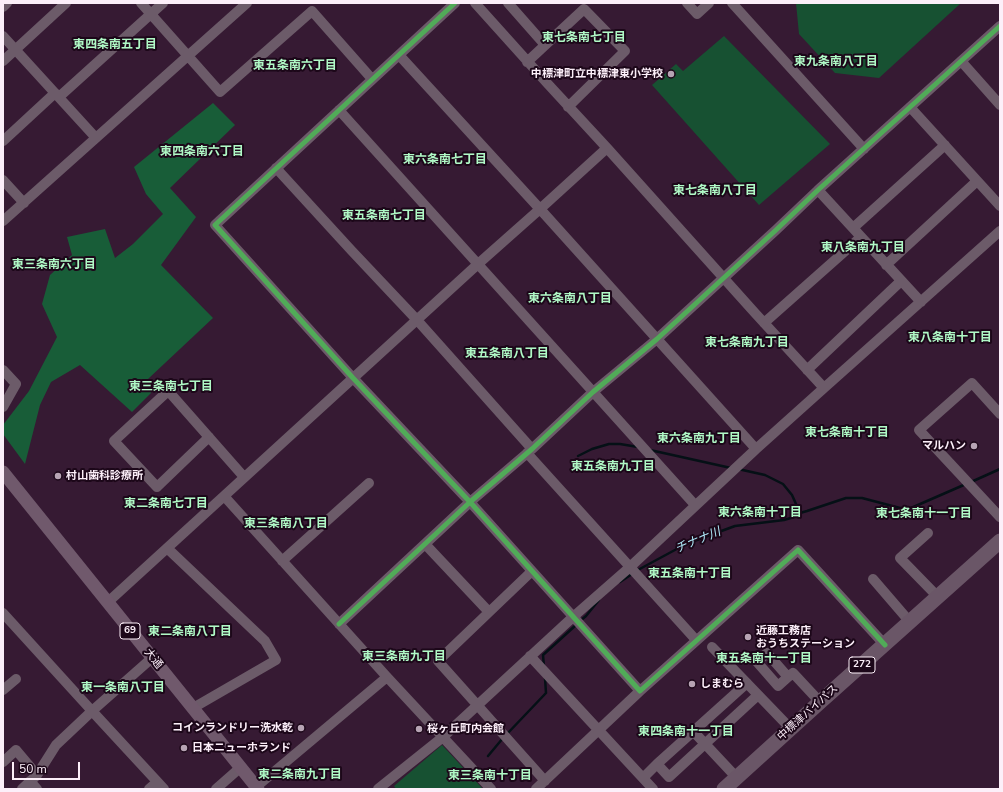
<!DOCTYPE html>
<meta charset="utf-8">
<style>
body{margin:0}
#map{position:relative;width:1003px;height:792px;overflow:hidden;background:#361a33;font-family:"Nunito Sans",sans-serif}
canvas{display:block}
.frame{position:absolute;inset:0;border:4px solid #fceff9;pointer-events:none}
.scale{position:absolute;left:12px;top:762px;width:68px;height:18px;box-sizing:border-box;border:2px solid #fceff9;border-top:0;padding-left:5px;font-size:12px;line-height:14px;white-space:nowrap;color:#fceff9;-webkit-text-stroke:3px #1c0719;paint-order:stroke}
</style>
<div id="map">
<canvas width="1003" height="792"></canvas>
<div class="frame"></div>
<div class="scale">50 m</div>
</div>
<script>
const c = document.querySelector('canvas').getContext('2d');
c.lineJoin = 'round';
function paint(path, color) {
  c.fillStyle = color;
  c.fill(path, 'evenodd');
}
function shape(rows) {
  const path = new Path2D();
  for (const r of rows) {
    path.moveTo(r[0], r[1]);
    for (let i = 2; i < r.length; i += 2) path.lineTo(r[i], r[i + 1]);
  }
  return path;
}
function trace(path, color, width, dash) {
  c.strokeStyle = color;
  c.lineWidth = width;
  c.lineCap = dash ? 'butt' : 'round';
  c.setLineDash(dash || []);
  c.stroke(path);
}
function write(font, color, halo, rows, align = 'center') {
  c.font = font + ' "Nunito Sans","Noto Sans JP",sans-serif';
  c.lineWidth = 4;
  c.setLineDash([]);
  c.textBaseline = 'middle';
  c.strokeStyle = halo;
  c.fillStyle = color;
  for (const [text, x, y, turn = 0] of rows) {
    c.save();
    c.translate(x, y);
    c.rotate((+turn || 0) * Math.PI / 180);
    c.textAlign = isNaN(turn) ? turn : align;
    if (halo) c.strokeText(text, 0, 0);
    c.fillText(text, 0, 0);
    c.restore();
  }
}
const green = shape([
 [796,3,961,3,879,78,835,73,799,34],
 [724,36,830,144,759,205,652,85,676,64,683,71],
 [442,745,483,789,396,789,394,786]
]);
const forest = shape([
 [213,103,235,125,170,188,196,217,161,265,213,318,148,379,151,393,132,412,80,365,51,382,40,405,25,464,3,434,3,425,29,391,57,337,42,304,50,275,72,255,67,237,105,229,115,258,133,244,163,214,146,194,134,167]
]);
const stream = shape([
 [650,450,731,468],
 [578,456,592,449,609,444,620,444,638,447],
 [738,469,765,475,783,484,792,495,800,513],
 [971,482,1000,469],
 [636,571,686,544,735,526,784,520,794,517,800,513,807,511,846,498,862,498,900,508,911,508,966,484],
 [620,582,632,574],
 [580,621,586,616,599,600],
 [544,667,543,655,576,625],
 [506,735,546,693,545,678],
 [488,756,503,738]
]);
const minor = shape([
 [141,3,220,92,312,11,372,79],
 [455,3,215,225,353,378,470,502,532,449,593,392,657,339,776,230,818,190,1000,26],
 [475,3,547,83,607,148,755,313,824,388,1000,231],
 [508,3,545,45],
 [687,3,697,14,709,3],
 [732,3,864,149],
 [3,7,7,3],
 [3,36,96,138],
 [399,55,540,209,756,449,824,388],
 [3,61,66,3],
 [961,61,1000,105],
 [527,62,584,9,625,51,568,107],
 [59,97,163,3],
 [910,107,1000,206],
 [339,110,695,505],
 [3,141,55,93],
 [276,168,351,250,417,320,532,449],
 [3,180,24,203],
 [818,190,921,302],
 [3,221,247,3],
 [853,228,945,145],
 [886,265,977,181],
 [764,323,861,237],
 [3,370,16,384,3,407],
 [807,370,901,281],
 [163,385,244,477],
 [168,391,114,441,157,487,209,437],
 [1000,414,972,383,919,430,1000,517],
 [527,453,696,640],
 [224,496,387,677,491,789],
 [928,533,900,558,938,597],
 [425,544,489,612],
 [167,548,265,641,276,660,193,708],
 [282,561,369,483],
 [532,571,438,661,545,781],
 [873,579,910,622],
 [108,602,478,264,540,209,607,148],
 [3,613,92,711,152,658],
 [339,624,470,502,640,691,798,550,885,645],
 [712,647,791,729],
 [530,656,653,789],
 [788,677,778,686,757,662,767,653,788,677,793,673,820,702],
 [3,690,16,679],
 [693,731,737,778],
 [3,762,16,750,37,775],
 [657,764,747,683],
 [643,778,657,764,669,777,758,695],
 [30,781,37,789],
 [256,787,387,677],
 [22,789,37,775,56,745,92,711,164,789],
 [149,789,157,782],
 [216,789,241,767],
 [378,789,443,737,573,617,630,567,756,449],
 [536,789,640,691]
]);
const major = shape([
 [3,472,258,789]
]);
const highway = shape([
 [724,789,820,702,1000,541]
]);
const cycleway = shape([
 [455,3,215,225,353,378,470,502,532,449,593,392,657,339,776,230,818,190,1000,26],
 [339,624,470,502,640,691,798,550,885,645]
]);
const markers = [
 [671,74,4,"#b7a4b4"],
 [974,446,4,"#b7a4b4"],
 [58,476,4,"#b7a4b4"],
 [748,637,4,"#b7a4b4"],
 [692,684,4,"#b7a4b4"],
 [301,728,4,"#b7a4b4"],
 [419,729,4,"#b7a4b4"],
 [184,748,4,"#b7a4b4"]
];
const shields = [
 [130,631,20],
 [862,665,26]
];
const shieldNames = [
 ["69",130,631],
 ["272",862,665]
];
const poiNames = [
 ["中標津町立中標津東小学校",663,74,"right"],
 ["マルハン",966,446,"right"],
 ["村山歯科診療所",66,476],
 ["近藤工務店",756,631],
 ["おうちステーション",756,644],
 ["しまむら",700,684],
 ["コインランドリー洗水乾",293,728,"right"],
 ["桜ヶ丘町内会館",427,729],
 ["日本ニューホランド",192,748]
];
const streetNames = [
 ["大通",153,659,51],
 ["中標津バイパス",808,713,-42]
];
const neighbourhoodNames = [
 ["東七条南七丁目",584,38],
 ["東四条南五丁目",115,45],
 ["東九条南八丁目",836,62],
 ["東五条南六丁目",295,66],
 ["東四条南六丁目",202,152],
 ["東六条南七丁目",445,160],
 ["東七条南八丁目",715,191],
 ["東五条南七丁目",384,216],
 ["東八条南九丁目",863,248],
 ["東三条南六丁目",54,265],
 ["東六条南八丁目",570,299],
 ["東八条南十丁目",950,338],
 ["東七条南九丁目",747,343],
 ["東五条南八丁目",507,354],
 ["東三条南七丁目",171,387],
 ["東七条南十丁目",847,433],
 ["東六条南九丁目",699,439],
 ["東五条南九丁目",613,467],
 ["東二条南七丁目",166,504],
 ["東六条南十丁目",760,513],
 ["東七条南十一丁目",924,514],
 ["東三条南八丁目",286,524],
 ["東五条南十丁目",690,574],
 ["東二条南八丁目",190,632],
 ["東三条南九丁目",404,657],
 ["東五条南十一丁目",764,659],
 ["東一条南八丁目",123,688],
 ["東四条南十一丁目",686,732],
 ["東二条南九丁目",300,775],
 ["東三条南十丁目",490,776]
];
const waterNames = [
 ["チナナ川",698,541,-23]
];
paint(green, '#175132');
paint(forest, '#185d38');
trace(stream, '#051016', 2.5);
trace(minor, '#6c5b69', 10);
trace(major, '#70596c', 13);
trace(highway, '#6a5667', 15);
trace(cycleway, '#51ab58', 5);
for (const [x, y, r, color] of markers) {
  const dot = new Path2D();
  dot.arc(x, y, r, 0, 2 * Math.PI);
  c.fillStyle = color;
  c.fill(dot);
  trace(dot, '#1c0719', 1.5);
}
for (const [x, y, w] of shields) {
  const box = new Path2D();
  box.roundRect(x - w / 2, y - 8, w, 16, 3);
  c.fillStyle = '#1c0719';
  c.fill(box);
  trace(box, '#fceff9', 1);
}
write('bold 10px', '#fceff9', null, shieldNames);
write('bold 11px', '#fceff9', '#1c0719', poiNames, 'left');
write('11px', '#fceff9', '#1c0719', streetNames);
write('bold 12px', '#b0f9c6', '#1c0719', neighbourhoodNames);
write('italic 12px', '#b1effd', '#1c0719', waterNames);
</script>
